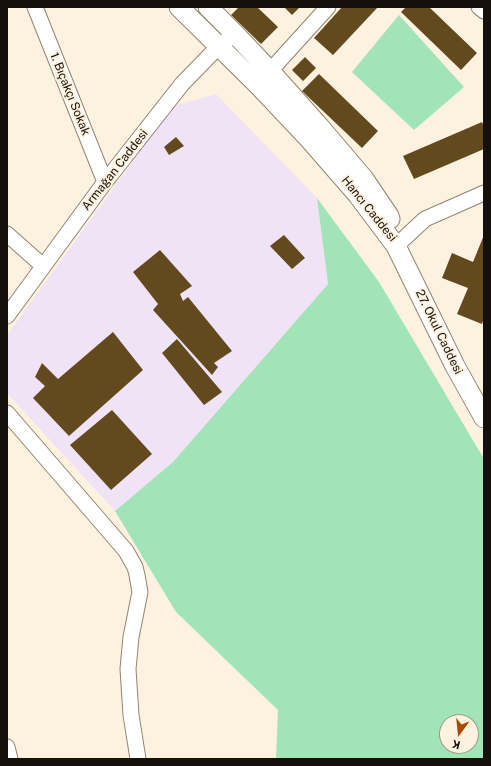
<!DOCTYPE html>
<meta charset="utf-8">
<style>
body{margin:0}
#map{position:relative;width:491px;height:766px;overflow:hidden;background:#fdf1df;font-family:"Public Sans",sans-serif}
canvas{display:block}
.frame{position:absolute;inset:0;border:8px solid #151009;pointer-events:none}
.north{position:absolute;left:439px;top:714px;width:40px;height:40px;box-sizing:border-box;background:#fdf1df;border:1px solid #a09789;border-radius:50%;rotate:195deg;font-size:11px;font-weight:700;line-height:16px;text-align:center;color:#151009}
.north::after{content:'';display:block;margin:auto;width:14px;height:18px;background:#a94900;clip-path:polygon(50% 0,100% 100%,50% 72%,0 100%)}
</style>
<div id="map">
<canvas width="491" height="766"></canvas>
<div class="frame"></div>
<div class="north">K</div>
</div>
<script>
const c = document.querySelector('canvas').getContext('2d');
c.lineJoin = 'round';
function paint(path, color) {
  c.fillStyle = color;
  c.fill(path, 'evenodd');
}
function shape(rows) {
  const path = new Path2D();
  for (const r of rows) {
    path.moveTo(r[0], r[1]);
    for (let i = 2; i < r.length; i += 2) path.lineTo(r[i], r[i + 1]);
  }
  return path;
}
function trace(path, color, width, dash) {
  c.strokeStyle = color;
  c.lineWidth = width;
  c.lineCap = dash ? 'butt' : 'round';
  c.setLineDash(dash || []);
  c.stroke(path);
}
function write(font, color, halo, rows, align = 'center') {
  c.font = font + ' "Public Sans",sans-serif';
  c.lineWidth = 4;
  c.setLineDash([]);
  c.textBaseline = 'middle';
  c.strokeStyle = halo;
  c.fillStyle = color;
  for (const [text, x, y, turn = 0] of rows) {
    c.save();
    c.translate(x, y);
    c.rotate((+turn || 0) * Math.PI / 180);
    c.textAlign = isNaN(turn) ? turn : align;
    if (halo) c.strokeText(text, 0, 0);
    c.fillText(text, 0, 0);
    c.restore();
  }
}
const education = shape([
 [216,94,317,198,328,284,173,462,115,511,7,393,7,335,173,106]
]);
const green = shape([
 [399,15,464,87,414,130,352,72],
 [317,198,379,282,484,459,484,759,276,759,278,710,176,612,115,511,173,462,328,284],
 [447,722,471,722,471,746,447,746]
]);
const building = shape([
 [239,7,257,7,278,27,261,44,231,15],
 [284,7,300,7,292,15],
 [342,7,378,7,333,55,314,38],
 [406,7,429,7,477,53,461,70,401,12],
 [305,57,316,68,303,81,292,70],
 [319,74,378,131,362,148,302,91],
 [482,122,484,127,484,149,414,179,403,156],
 [176,137,184,146,169,155,164,147],
 [284,235,305,258,292,269,270,246],
 [484,235,484,318,482,324,457,314,468,288,442,278,452,253,473,262],
 [160,250,192,286,180,294,183,301,188,297,232,351,214,363,218,367,212,375,153,310,158,304,133,272],
 [113,332,143,370,69,436,33,398,45,386,35,377,42,363,58,379],
 [177,339,222,392,204,405,162,353],
 [112,410,152,454,111,490,70,445]
]);
const minor = shape([
 [35,7,105,182],
 [479,7,484,11],
 [270,71,328,7],
 [7,234,43,266],
 [396,246,425,219,484,193],
 [7,316,105,182,182,84,219,46,235,34],
 [7,413,126,551,135,567,137,575,140,592,131,637,128,669,131,715,138,759],
 [7,747,10,759]
]);
const major = shape([
 [179,7,260,87,310,140,357,194,396,246,455,366,484,418],
 [208,7,235,34,270,71,319,126,364,179,389,216,390,219]
]);
const streetNames = [
 ["1. Bıçakçı Sokak",70,94,68],
 ["Armağan Caddesi",115,170,-52],
 ["Hancı Caddesi",369,209,51],
 ["27. Okul Caddesi",439,332,64]
];
paint(education, '#f1e3f6');
paint(green, '#a1e4b8');
paint(building, '#62491e');
trace(minor, '#928470', 17);
trace(major, '#928470', 21);
trace(minor, '#fff', 15);
trace(major, '#fff', 19);
write('12px', '#151009', '#fdf1df', streetNames);
</script>
